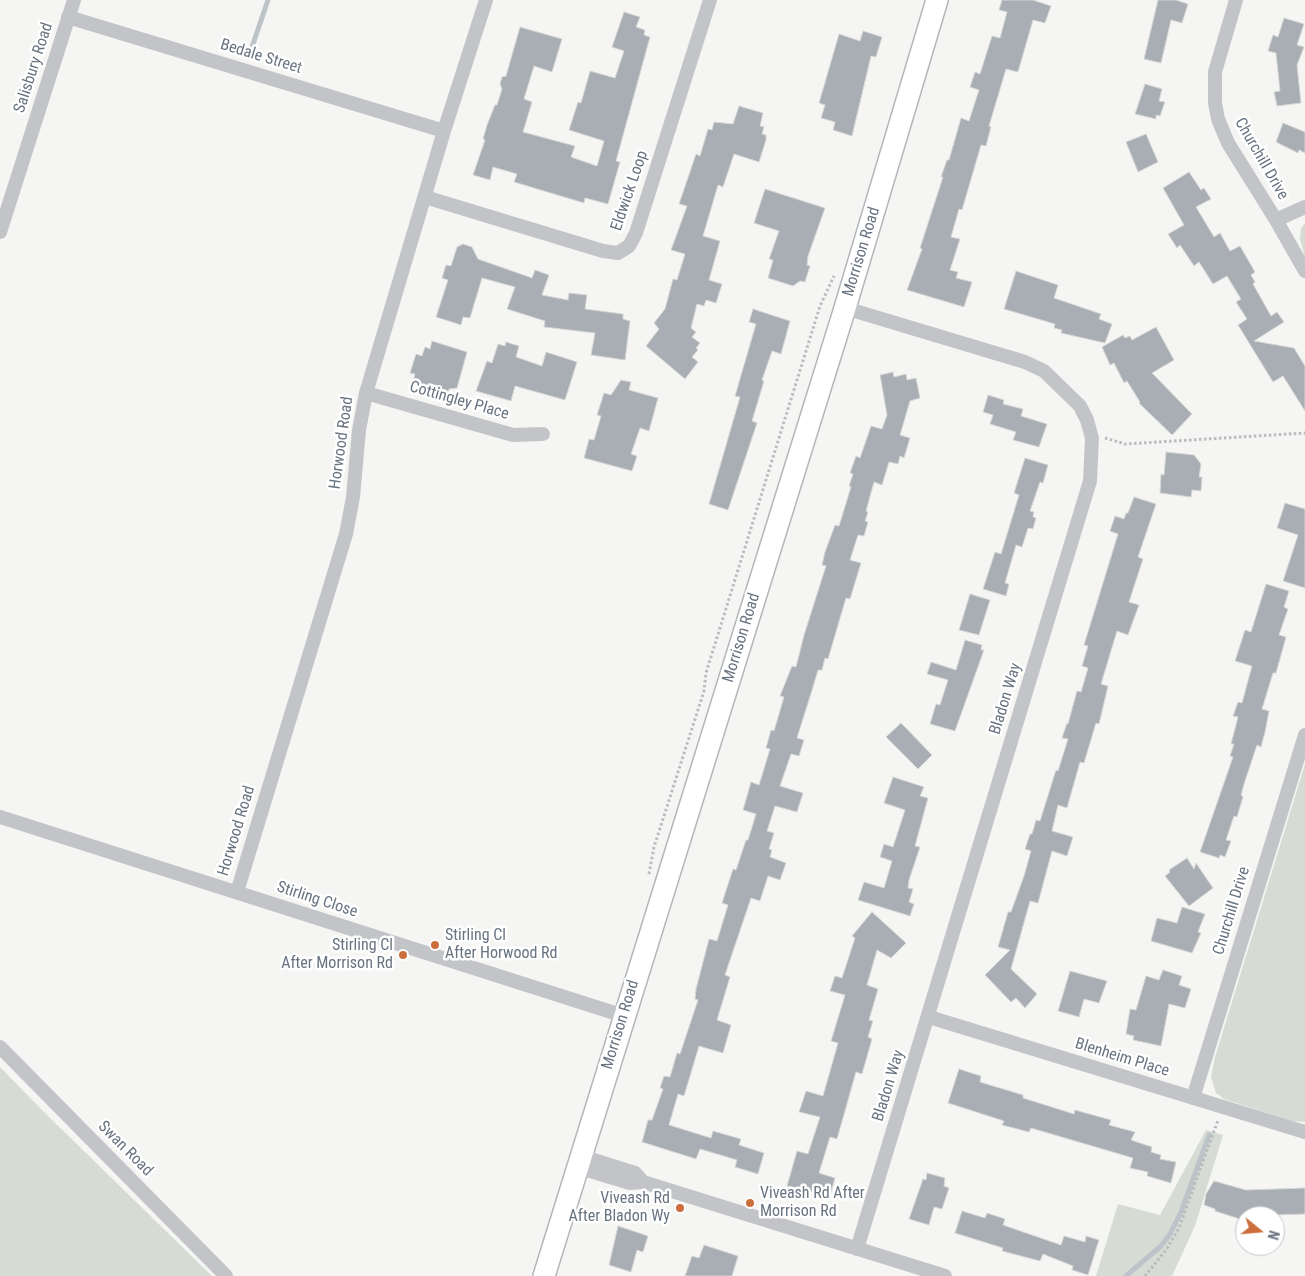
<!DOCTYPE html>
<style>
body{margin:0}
#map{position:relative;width:1305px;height:1276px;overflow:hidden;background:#f5f6f3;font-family:"Roboto Condensed",sans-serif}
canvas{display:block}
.north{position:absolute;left:1235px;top:1206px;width:50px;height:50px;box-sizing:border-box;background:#fff;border:1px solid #c3c7cc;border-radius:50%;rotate:107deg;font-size:14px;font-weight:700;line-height:20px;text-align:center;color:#687380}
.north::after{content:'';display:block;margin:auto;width:18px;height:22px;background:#cc6e3c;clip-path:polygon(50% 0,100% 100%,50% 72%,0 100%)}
</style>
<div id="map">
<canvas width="1305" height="1276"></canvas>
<div class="north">N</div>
</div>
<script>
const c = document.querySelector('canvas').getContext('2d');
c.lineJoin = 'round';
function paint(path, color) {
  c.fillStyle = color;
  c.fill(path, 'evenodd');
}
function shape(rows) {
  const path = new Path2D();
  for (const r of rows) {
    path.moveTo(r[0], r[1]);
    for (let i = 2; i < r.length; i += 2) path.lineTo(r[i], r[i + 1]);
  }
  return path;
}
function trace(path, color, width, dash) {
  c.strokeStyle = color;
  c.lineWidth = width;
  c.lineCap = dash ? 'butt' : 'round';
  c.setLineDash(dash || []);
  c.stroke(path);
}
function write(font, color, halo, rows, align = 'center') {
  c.font = font + ' "Roboto Condensed",sans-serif';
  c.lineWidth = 5;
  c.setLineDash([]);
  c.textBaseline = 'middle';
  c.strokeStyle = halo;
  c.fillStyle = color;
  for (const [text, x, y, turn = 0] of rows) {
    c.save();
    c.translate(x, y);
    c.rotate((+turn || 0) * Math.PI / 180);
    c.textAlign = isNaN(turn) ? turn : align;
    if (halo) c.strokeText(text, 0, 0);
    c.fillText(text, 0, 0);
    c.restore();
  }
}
const green = shape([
 [1305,223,1305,257,1300,239,1301,228],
 [1305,764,1305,1122,1292,1121,1224,1099,1216,1093,1211,1077,1215,1057],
 [0,1067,44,1112,212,1276,0,1276],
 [1206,1130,1223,1135,1195,1226,1172,1276,1096,1276,1118,1204,1160,1215]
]);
const stream = shape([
 [252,47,268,0],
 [1126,1276,1161,1246,1170,1234,1181,1212,1209,1135]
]);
const building = shape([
 [1002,0,1033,0,1051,6,1045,23,1033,20,1018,72,1006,69,989,126,991,127,986,146,981,145,962,210,959,209,951,237,960,239,950,270,958,272,956,278,972,282,964,307,907,290,922,249,920,248,943,177,941,177,947,160,949,160,961,118,969,121,979,90,970,87,975,72,980,74,992,36,1000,38,1007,12,999,10,1002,0],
 [1158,0,1176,0,1188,4,1182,23,1171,20,1161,63,1144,59,1158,0],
 [624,12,640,17,636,27,645,30,644,35,650,37,616,161,620,162,608,204,585,198,584,203,514,182,517,174,493,167,490,180,473,175,485,140,483,139,487,125,495,105,497,105,502,89,500,84,502,77,506,76,520,27,562,39,552,72,534,66,524,99,532,102,523,132,575,146,571,157,597,166,604,141,569,130,578,102,581,103,590,71,615,78,624,51,612,47,624,12],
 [1284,18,1304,24,1297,45,1304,47,1297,65,1301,103,1277,106,1274,92,1280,91,1276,53,1268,51,1273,35,1278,37,1284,18],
 [863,31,882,37,876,57,871,56,852,136,833,130,835,122,821,118,825,105,819,103,839,34,860,41,863,31],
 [1145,84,1162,89,1159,101,1165,102,1160,116,1156,115,1156,119,1135,114,1145,84],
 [739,106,763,113,760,126,764,127,762,134,766,135,766,140,759,162,734,154,723,187,718,185,703,236,720,241,709,280,722,284,716,303,706,300,704,306,697,304,691,328,696,332,692,337,700,343,696,348,698,350,692,357,698,362,685,379,646,346,659,329,654,323,665,309,673,279,677,280,685,254,671,250,687,206,679,204,696,154,700,156,708,129,712,130,714,122,733,124,739,106],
 [1283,123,1305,132,1305,153,1299,150,1298,153,1276,142,1283,123],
 [1146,134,1158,162,1138,172,1126,142,1146,134],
 [1189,172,1201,190,1204,188,1211,199,1196,207,1214,237,1220,233,1230,251,1240,246,1255,272,1251,275,1255,282,1253,284,1271,316,1277,312,1284,322,1254,341,1294,348,1305,366,1305,411,1283,376,1273,382,1238,325,1247,319,1236,302,1241,299,1227,276,1213,284,1199,262,1194,266,1180,245,1177,248,1168,234,1184,225,1163,188,1189,172],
 [765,189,825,208,808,256,807,265,810,266,805,282,800,281,793,286,768,278,773,260,769,259,779,231,754,223,765,189],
 [463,244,472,247,478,259,532,278,535,270,549,275,542,295,568,300,569,293,587,295,585,309,623,314,623,319,630,321,625,360,591,355,595,333,544,327,545,321,507,309,515,287,482,278,470,318,463,317,461,325,436,317,448,280,442,278,446,265,451,266,457,247,463,244],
 [1016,271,1058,285,1054,298,1101,314,1099,319,1112,324,1105,343,1061,333,1062,330,1054,328,1055,324,1004,309,1016,271],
 [753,309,790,321,781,354,772,351,762,380,764,381,752,421,757,423,728,510,709,504,740,397,735,396,756,324,749,322,753,309],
 [1156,327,1174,360,1152,373,1192,414,1172,435,1139,403,1140,402,1127,381,1124,383,1114,363,1110,365,1102,347,1123,335,1125,338,1130,336,1132,340,1156,327],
 [432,341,467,352,457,388,449,389,448,394,412,385,415,374,410,373,416,354,422,356,425,347,430,349,432,341],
 [506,342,519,346,516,357,542,366,546,352,577,362,565,400,515,386,511,401,476,391,487,361,492,363,498,344,505,346,506,342],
 [893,372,894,377,906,374,907,380,916,378,920,398,910,401,900,435,910,438,904,458,900,456,898,464,889,462,882,485,874,482,866,511,868,512,865,521,868,522,864,536,858,535,850,560,861,563,850,599,846,598,828,659,825,658,822,670,818,670,813,687,797,738,804,740,799,756,791,754,780,786,803,793,797,812,775,806,767,831,774,833,769,849,772,850,770,857,786,863,780,880,768,876,760,901,751,898,725,975,730,977,717,1020,731,1025,723,1053,699,1046,684,1096,678,1094,669,1125,711,1138,713,1131,741,1139,739,1145,764,1153,758,1174,735,1167,737,1160,700,1149,696,1159,642,1142,648,1120,652,1120,663,1089,660,1088,664,1076,670,1077,677,1053,680,1054,698,1000,695,999,696,989,709,939,717,941,728,905,722,903,733,869,736,870,746,840,748,840,756,814,743,810,751,782,759,785,770,749,766,748,771,730,774,731,784,697,780,696,792,666,796,667,804,635,826,566,822,565,825,552,835,525,839,526,851,487,849,486,853,474,850,473,856,456,860,458,871,426,882,429,887,415,880,375,893,372],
 [621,380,631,382,629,390,658,398,649,431,640,428,631,454,637,456,632,471,584,458,589,439,594,440,601,416,597,415,604,393,611,395,621,380],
 [988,395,1004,400,1003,404,1023,409,1021,416,1047,424,1039,447,1013,440,1016,432,990,424,993,415,983,412,988,395],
 [1166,452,1194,455,1201,464,1199,477,1202,477,1201,491,1192,490,1191,497,1160,493,1161,474,1164,475,1166,452],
 [1025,458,1048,465,1043,483,1040,482,1030,511,1034,512,1033,517,1036,518,1033,529,1028,528,1022,547,1016,545,1005,583,1009,584,1006,596,983,589,995,552,1001,554,1019,495,1014,493,1025,458],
 [1134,497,1156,504,1138,557,1143,559,1129,602,1139,605,1128,635,1117,631,1101,684,1108,686,1099,724,1096,723,1084,763,1080,762,1067,808,1058,805,1052,831,1073,837,1067,856,1052,851,1038,903,1030,901,1011,969,1037,994,1025,1008,1016,998,1011,1002,985,975,1010,950,998,947,1008,912,1011,912,1024,876,1031,851,1025,849,1030,834,1032,834,1036,820,1040,821,1056,770,1058,771,1068,739,1062,738,1067,723,1068,724,1077,691,1081,692,1088,668,1082,666,1088,646,1084,645,1118,534,1110,531,1115,516,1124,519,1126,513,1128,513,1134,497],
 [1285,503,1305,509,1305,588,1283,581,1298,535,1277,528,1285,503],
 [1266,584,1289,591,1284,607,1288,609,1279,635,1286,637,1276,673,1273,673,1262,709,1269,711,1265,732,1261,747,1257,745,1244,784,1241,795,1243,797,1237,817,1234,816,1226,840,1231,841,1225,857,1220,855,1219,858,1200,852,1233,757,1230,756,1234,744,1231,744,1238,717,1233,716,1238,702,1242,703,1252,666,1235,661,1245,630,1251,632,1266,584],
 [970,594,990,600,979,635,959,630,970,594],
 [965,640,982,645,981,650,984,650,955,731,930,724,936,704,940,705,948,680,927,674,931,662,956,670,965,640],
 [901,723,932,755,918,769,886,737,901,723],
 [893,777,924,787,920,796,928,798,915,846,920,847,909,880,908,888,913,889,909,902,914,904,910,916,858,900,864,882,884,888,892,861,880,857,884,844,893,847,905,810,884,803,893,777],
 [1187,858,1194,869,1196,863,1213,888,1189,906,1165,876,1170,872,1169,870,1187,858],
 [1182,907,1205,914,1198,932,1201,933,1192,953,1151,941,1157,918,1177,923,1182,907],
 [872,912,906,943,891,958,877,950,867,985,878,989,869,1020,873,1021,868,1037,872,1039,862,1074,856,1072,837,1139,830,1137,819,1173,835,1178,830,1196,787,1186,797,1151,808,1154,820,1117,799,1112,806,1091,823,1096,838,1043,831,1041,845,995,830,991,835,976,842,978,855,938,852,936,872,912],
 [1163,970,1182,976,1179,985,1191,989,1185,1008,1169,1004,1161,1046,1133,1040,1134,1036,1126,1034,1130,1009,1136,1010,1146,976,1159,980,1163,970],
 [1070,971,1107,981,1099,1003,1084,999,1079,1017,1058,1011,1070,971],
 [959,1069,981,1076,980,1082,1023,1095,1023,1098,1074,1114,1075,1110,1111,1120,1109,1125,1135,1132,1131,1140,1152,1147,1151,1152,1161,1155,1160,1159,1176,1162,1171,1183,1147,1176,1148,1172,1130,1168,1133,1158,1031,1128,1029,1132,1002,1125,1004,1121,948,1103,959,1069],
 [927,1173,945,1178,944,1186,949,1188,942,1209,934,1207,929,1225,909,1219,923,1179,926,1180,927,1173],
 [1214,1181,1246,1190,1305,1188,1305,1214,1245,1216,1243,1220,1215,1211,1215,1209,1204,1205,1206,1194,1214,1181],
 [962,1211,985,1218,987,1213,1005,1219,1003,1225,1061,1245,1064,1236,1085,1242,1086,1236,1099,1240,1088,1275,1072,1270,1073,1266,1043,1254,1040,1261,1002,1251,1003,1248,955,1233,962,1211],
 [618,1226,648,1236,643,1252,637,1250,631,1272,609,1265,618,1226],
 [704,1245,738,1256,732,1276,685,1276,692,1256,699,1258,704,1245]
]);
const path = shape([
 [1105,438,1125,444,1305,433],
 [649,874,654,847,704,691,706,673,820,306,834,276],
 [1145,1276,1166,1250,1179,1228,1218,1120]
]);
const minor = shape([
 [1236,0,1215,72,1215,103,1218,119,1228,143,1276,220,1305,271],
 [68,17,444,131],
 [425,197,603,251,618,253,629,246,636,233,710,0],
 [1276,220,1305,207],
 [0,232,74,0],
 [845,308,1025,362,1044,371,1080,406,1087,420,1092,438,1090,481,857,1249],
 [366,393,513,435,543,434],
 [0,817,624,1016],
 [237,892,346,534,353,497,359,430,366,393,444,131,486,0],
 [929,1017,1305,1132],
 [0,1047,226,1276],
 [1193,1098,1305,735],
 [581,1156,635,1173,643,1182],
 [577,1167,630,1183,643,1182,945,1276]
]);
const primary = shape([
 [544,1276,845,308,937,0]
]);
const markers = [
 [435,945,5,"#cc6e3c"],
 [403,955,5,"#cc6e3c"],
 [750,1203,5,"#cc6e3c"],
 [680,1208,5,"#cc6e3c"]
];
const streetNames = [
 ["Bedale Street",261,57,17],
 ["Salisbury Road",34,68,-72],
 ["Churchill Drive",1261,159,60],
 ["Eldwick Loop",630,191,-71],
 ["Morrison Road",862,252,-73],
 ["Cottingley Place",459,401,16],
 ["Horwood Road",342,443,-82],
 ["Morrison Road",742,638,-73],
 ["Bladon Way",1006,699,-73],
 ["Horwood Road",237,831,-73],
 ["Stirling Close",317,900,18],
 ["Churchill Drive",1232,911,-73],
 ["Morrison Road",621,1025,-73],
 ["Blenheim Place",1122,1058,17],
 ["Bladon Way",889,1086,-73],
 ["Swan Road",125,1149,45]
];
const poiNames = [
 ["Stirling Cl",445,936],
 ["After Horwood Rd",445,954],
 ["Stirling Cl",393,946,"right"],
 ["After Morrison Rd",393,964,"right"],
 ["Viveash Rd After",760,1194],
 ["Morrison Rd",760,1212],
 ["Viveash Rd",670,1199,"right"],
 ["After Bladon Wy",670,1217,"right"]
];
paint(green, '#d6dcd4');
trace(stream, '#bcc3c9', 5);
paint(building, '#a8aeb4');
trace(building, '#d7d7d5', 1);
trace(primary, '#b3b6ba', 24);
trace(path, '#b9bbbe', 3, [2.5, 2.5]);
trace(minor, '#c2c4c7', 14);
trace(primary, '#fff', 21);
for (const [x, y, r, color] of markers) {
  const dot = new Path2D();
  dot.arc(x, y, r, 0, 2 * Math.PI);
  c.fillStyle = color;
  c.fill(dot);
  trace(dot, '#fff', 2);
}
write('16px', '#687380', '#fff', streetNames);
write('16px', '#687380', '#fff', poiNames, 'left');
</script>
